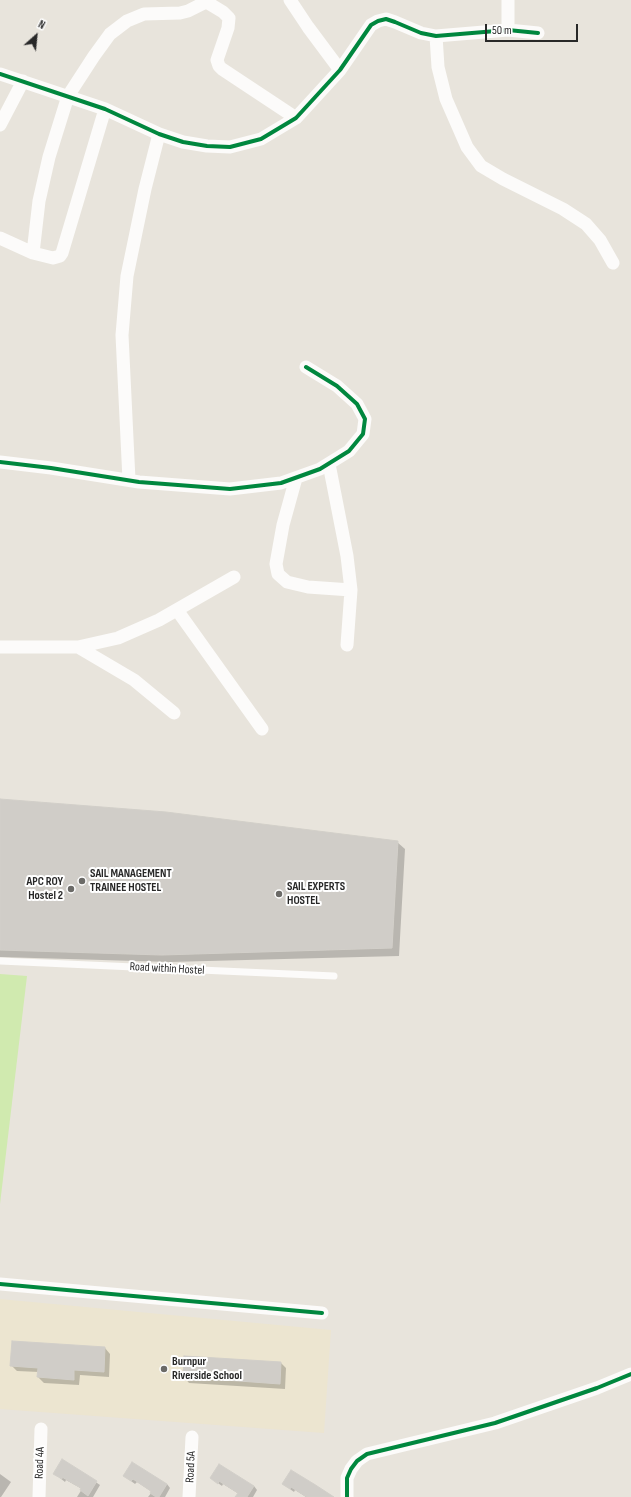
<!DOCTYPE html>
<style>
body{margin:0}
#map{position:relative;width:631px;height:1497px;overflow:hidden;background:#e8e4dc;font-family:"Sofia Sans Condensed",sans-serif}
canvas{display:block}
.north{position:absolute;left:16px;top:16px;width:40px;height:40px;-webkit-text-stroke:3px #fff;paint-order:stroke;rotate:27deg;font-size:11px;font-weight:700;line-height:16px;text-align:center;color:#282828}
.north::after{content:'';display:block;margin:auto;width:14px;height:18px;background:#282828;clip-path:polygon(50% 0,100% 100%,50% 72%,0 100%)}
.scale{position:absolute;left:485px;top:24px;width:93px;height:18px;box-sizing:border-box;border:2px solid #282828;border-top:0;padding-left:5px;font-size:12px;line-height:14px;white-space:nowrap;color:#282828;-webkit-text-stroke:3px #fff;paint-order:stroke}
</style>
<div id="map">
<canvas width="631" height="1497"></canvas>
<div class="north">N</div>
<div class="scale">50 m</div>
</div>
<script>
const c = document.querySelector('canvas').getContext('2d');
c.lineJoin = 'round';
function paint(path, color) {
  c.fillStyle = color;
  c.fill(path, 'evenodd');
}
function shape(rows) {
  const path = new Path2D();
  for (const r of rows) {
    path.moveTo(r[0], r[1]);
    for (let i = 2; i < r.length; i += 2) path.lineTo(r[i], r[i + 1]);
  }
  return path;
}
function trace(path, color, width, dash) {
  c.strokeStyle = color;
  c.lineWidth = width;
  c.lineCap = dash ? 'butt' : 'round';
  c.setLineDash(dash || []);
  c.stroke(path);
}
function write(font, color, halo, rows, align = 'center') {
  c.font = font + ' "Sofia Sans Condensed",sans-serif';
  c.lineWidth = 4;
  c.setLineDash([]);
  c.textBaseline = 'middle';
  c.strokeStyle = halo;
  c.fillStyle = color;
  for (const [text, x, y, turn = 0] of rows) {
    c.save();
    c.translate(x, y);
    c.rotate((+turn || 0) * Math.PI / 180);
    c.textAlign = isNaN(turn) ? turn : align;
    if (halo) c.strokeText(text, 0, 0);
    c.fillText(text, 0, 0);
    c.restore();
  }
}
const education = shape([
 [0,1299,331,1330,324,1433,0,1409]
]);
const pitch = shape([
 [0,974,27,976,0,1204]
]);
const shadow = shape([
 [0,800,397,842,405,849,399,956,170,962,0,957],
 [105,1348,110,1354,109,1377,80,1375,79,1385,44,1383,38,1377,39,1372,17,1371,11,1365],
 [281,1363,286,1368,285,1389,189,1383,184,1377],
 [63,1460,100,1485,93,1497,77,1497,82,1489,66,1480,65,1482,55,1474],
 [0,1474,11,1482,1,1497,0,1497],
 [124,1476,167,1484,170,1488,165,1497,148,1497,152,1492,137,1482,135,1484],
 [211,1478,254,1486,257,1490,253,1497,236,1497,239,1494,223,1484,222,1486],
 [283,1484,328,1497,306,1497,295,1490,294,1492]
]);
const building = shape([
 [0,799,166,812,398,841,392,948,162,955,0,950,0,799],
 [12,1341,105,1347,104,1372,74,1370,74,1380,37,1377,38,1368,10,1366,12,1341],
 [184,1356,281,1362,280,1384,183,1377,184,1356],
 [62,1459,97,1481,88,1496,80,1490,81,1488,62,1477,62,1479,53,1474,62,1459],
 [132,1462,167,1484,159,1497,156,1497,150,1493,151,1491,133,1479,131,1481,123,1476,132,1462],
 [219,1464,254,1486,247,1497,235,1497,238,1493,219,1481,218,1484,210,1478,219,1464],
 [291,1470,314,1484,334,1497,307,1497,291,1487,290,1489,282,1484,291,1470]
]);
const lane = shape([
 [0,961,334,976]
]);
const street = shape([
 [203,0,223,12,229,18,228,28,217,60,219,66,222,69,296,118],
 [290,0,308,27,340,70],
 [508,0,508,30],
 [436,36,438,67,446,99,467,147,481,166,503,179,563,209,586,224,600,240,613,263],
 [0,74,105,109,159,134,183,142,207,146,230,147,261,139,296,118,340,70,371,25,378,21,386,19,395,22,421,33,436,36,508,30,538,33],
 [0,125,23,81],
 [0,238,33,253,53,258,60,256,62,253,105,109],
 [33,253,39,201,49,157,68,96,94,56,110,34,127,21,144,14,180,13,188,11,206,2],
 [0,462,51,468,139,482,230,489,281,483,320,469,349,451,363,434,365,419,357,404,337,386,306,367],
 [329,464,347,556,351,590,347,645],
 [296,478,283,525,276,564,278,574,287,582,308,587,351,590],
 [129,480,122,335,127,276,145,189,159,134],
 [177,610,262,729],
 [0,647,78,647,118,638,159,620,234,577],
 [78,647,134,680,174,713],
 [0,1284,322,1313],
 [39,1497,41,1429],
 [189,1497,192,1437],
 [347,1497,347,1478,351,1469,357,1461,367,1454,495,1423,597,1388,631,1374]
]);
const cycleway = shape([
 [0,74,105,109,159,134,183,142,207,146,230,147,261,139,296,118,340,70,371,25,378,21,386,19,395,22,421,33,436,36,508,30,538,33],
 [0,462,51,468,139,482,230,489,281,483,320,469,349,451,363,434,365,419,357,404,337,386,306,367],
 [0,1284,322,1313],
 [347,1497,347,1478,351,1469,357,1461,367,1454,495,1423,597,1388,631,1374]
]);
const markers = [
 [82,881,4,"#6b6a67"],
 [71,889,4,"#6b6a67"],
 [279,894,4,"#6b6a67"],
 [164,1369,4,"#6b6a67"]
];
const poiNames = [
 ["SAIL MANAGEMENT",90,874],
 ["TRAINEE HOSTEL",90,888],
 ["APC ROY",63,882,"right"],
 ["Hostel 2",63,896,"right"],
 ["SAIL EXPERTS",287,887],
 ["HOSTEL",287,901],
 ["Burnpur",172,1362],
 ["Riverside School",172,1376]
];
const streetNames = [
 ["Road within Hostel",167,969,3],
 ["Road 4A",40,1463,-88],
 ["Road 5A",191,1467,-87]
];
paint(education, '#ece5d0');
paint(pitch, '#d0eaaf');
paint(shadow, '#0003');
paint(building, '#d0cdc8');
trace(building, '#d2cfc9', 1);
trace(lane, '#fcfbfa', 7);
trace(street, '#fcfbfa', 13);
trace(cycleway, '#00873e', 4);
for (const [x, y, r, color] of markers) {
  const dot = new Path2D();
  dot.arc(x, y, r, 0, 2 * Math.PI);
  c.fillStyle = color;
  c.fill(dot);
  trace(dot, '#fff', 1.5);
}
write('bold 12px', '#282828', '#fff', poiNames, 'left');
write('12px', '#282828', '#fff', streetNames);
</script>
